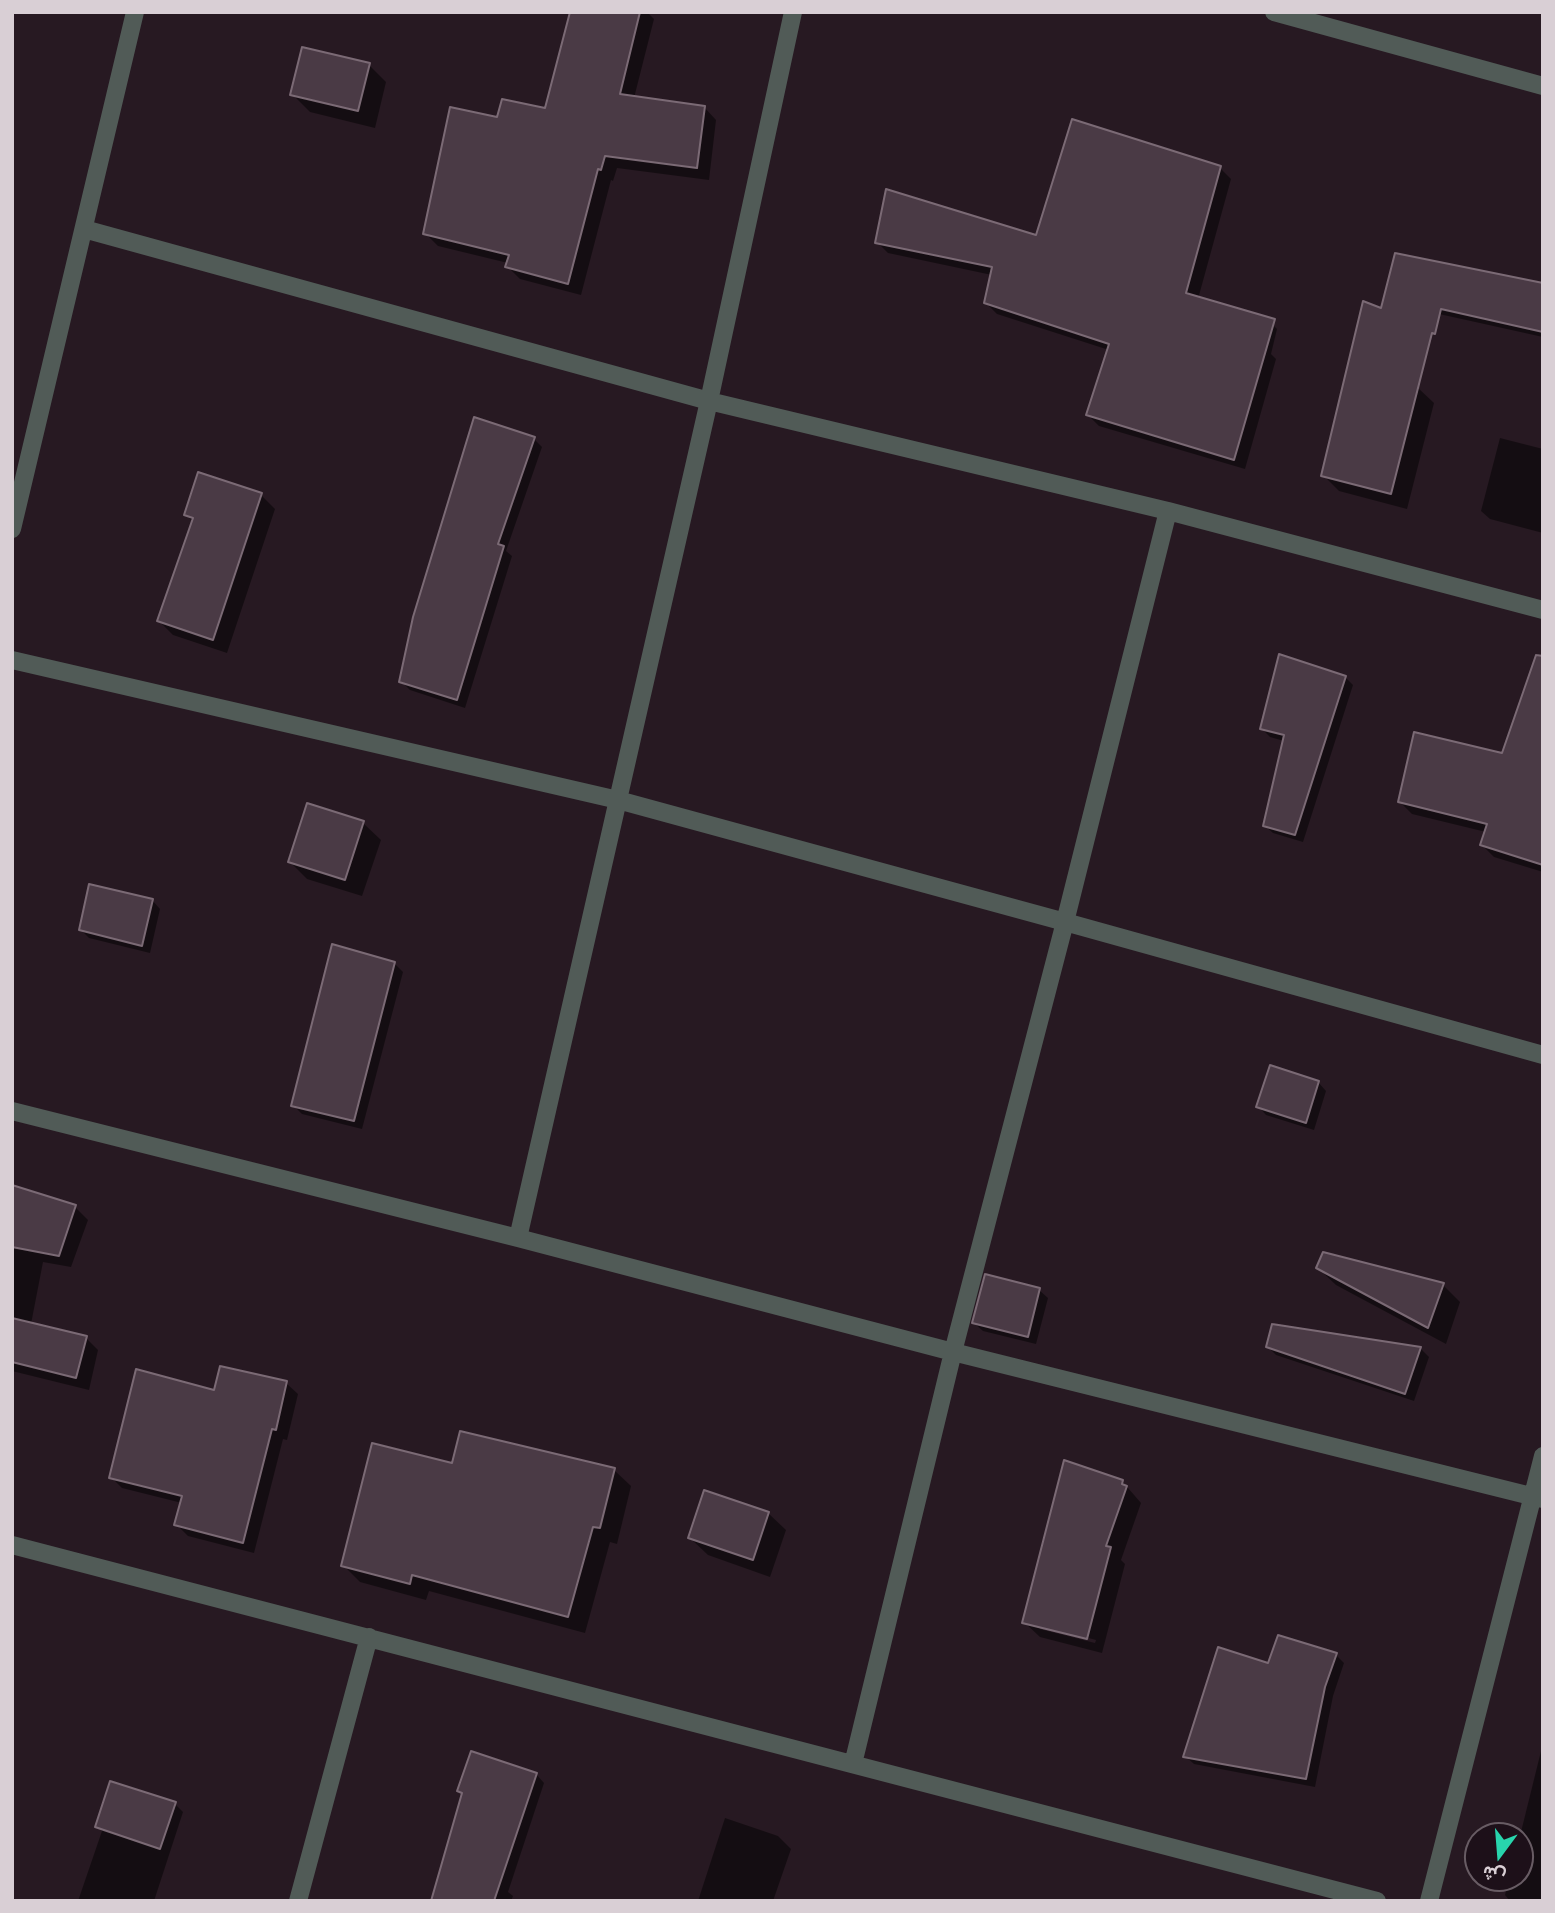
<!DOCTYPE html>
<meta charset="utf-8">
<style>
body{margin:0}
#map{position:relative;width:1555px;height:1913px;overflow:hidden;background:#271922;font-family:Commissioner,Vazirmatn,sans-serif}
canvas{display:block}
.frame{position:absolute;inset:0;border:14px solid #d9cfd5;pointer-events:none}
.north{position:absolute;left:1464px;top:1822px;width:70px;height:70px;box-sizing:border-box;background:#1d1019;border:2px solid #685c64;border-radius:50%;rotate:196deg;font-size:19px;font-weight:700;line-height:28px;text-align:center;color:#d9cfd5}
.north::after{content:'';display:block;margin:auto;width:24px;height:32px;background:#28d5ad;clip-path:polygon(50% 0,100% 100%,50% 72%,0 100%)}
</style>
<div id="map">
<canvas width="1555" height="1913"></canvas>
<div class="frame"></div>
<div class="north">ش</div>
</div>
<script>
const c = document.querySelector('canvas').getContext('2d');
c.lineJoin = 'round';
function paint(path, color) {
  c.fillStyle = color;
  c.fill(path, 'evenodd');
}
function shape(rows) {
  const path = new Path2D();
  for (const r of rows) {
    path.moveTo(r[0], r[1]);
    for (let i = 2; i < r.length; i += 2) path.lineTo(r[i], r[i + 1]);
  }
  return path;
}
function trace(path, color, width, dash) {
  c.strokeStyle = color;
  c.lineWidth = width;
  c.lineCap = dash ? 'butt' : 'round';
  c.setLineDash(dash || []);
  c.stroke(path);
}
const shadow = shape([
 [571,12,647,12,654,19,634,98,704,107,716,120,709,180,617,168,613,181,611,180,581,295,520,279,507,266,508,263,438,246,425,233,498,119,546,110],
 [369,65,386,82,375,128,310,112,292,94],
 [1220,168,1231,179,1198,299,1266,318,1277,329,1271,354,1276,359,1245,469,1099,426,1088,415,1109,350,997,314,986,303,992,275,888,253,877,242,1037,237],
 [1543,285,1543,337,1394,304],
 [1417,387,1434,403,1407,509,1339,491,1323,475],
 [1500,438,1543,449,1543,533,1490,519,1481,511],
 [534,439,542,447,506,551,512,556,465,708,410,690,401,681],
 [261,495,275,509,227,653,173,635,159,621,193,522,186,514],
 [1345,677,1353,685,1303,842,1273,833,1264,825,1284,741,1270,737,1262,729],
 [1543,693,1543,872,1494,857,1482,845,1486,832,1412,814,1400,802,1503,755],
 [363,823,381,840,362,896,307,879,290,862],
 [152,900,160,909,150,953,89,938,81,930],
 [394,963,403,972,362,1129,302,1114,293,1105],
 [1318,1082,1326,1091,1314,1130,1266,1115,1258,1106],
 [12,1187,75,1207,88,1220,71,1267,43,1262,31,1324,86,1338,98,1350,89,1390,12,1371],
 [1318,1268,1443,1285,1460,1302,1446,1344,1336,1285],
 [1039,1290,1048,1298,1036,1344,983,1331,974,1323],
 [1273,1326,1421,1349,1429,1357,1414,1401,1276,1355,1268,1347],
 [286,1383,298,1394,287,1440,283,1439,254,1553,188,1536,176,1524,182,1503,122,1488,111,1477,216,1393],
 [454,1466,614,1470,631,1486,617,1544,610,1542,585,1633,429,1591,426,1600,360,1582,343,1565],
 [1122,1481,1141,1503,1121,1560,1125,1564,1102,1653,1040,1637,1024,1622],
 [1040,1625,1096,1640,1095,1643,1040,1629],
 [768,1513,786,1530,770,1577,708,1555,690,1538],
 [1336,1655,1344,1663,1333,1696,1315,1787,1194,1764,1185,1756,1269,1665],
 [1543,1743,1543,1901,1510,1901,1505,1895,1509,1878,1520,1878,1520,1836],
 [536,1774,544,1783,508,1892,513,1896,511,1901,434,1901,464,1795,459,1791],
 [175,1804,183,1812,154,1901,78,1901,102,1831,97,1827],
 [725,1818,778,1836,791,1849,773,1901,698,1901]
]);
const building = shape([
 [570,12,640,12,620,94,705,106,697,168,605,156,601,170,598,169,568,284,505,267,509,255,423,234,450,107,497,117,502,99,545,108,570,12],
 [302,47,370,63,358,111,290,95,302,47],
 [1072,119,1221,166,1186,293,1275,319,1234,460,1086,415,1109,344,984,303,992,267,875,243,886,189,1036,235,1072,119],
 [1395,253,1543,283,1543,332,1441,309,1435,334,1432,333,1391,494,1321,476,1363,301,1381,308,1395,253],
 [474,417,535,437,498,544,504,546,457,700,399,682,413,617,474,417],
 [198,472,262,493,213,640,157,621,193,518,184,515,198,472],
 [1279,654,1346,676,1295,835,1263,826,1284,735,1260,729,1279,654],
 [1536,655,1543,656,1543,865,1480,845,1487,824,1398,802,1414,732,1502,753,1536,655],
 [307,803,364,821,345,880,288,862,307,803],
 [89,884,153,899,142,946,79,930,89,884],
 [332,944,395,962,354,1121,291,1106,332,944],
 [1270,1065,1319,1081,1306,1123,1256,1107,1270,1065],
 [12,1185,76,1205,59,1256,12,1247,12,1185],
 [1323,1252,1444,1283,1428,1328,1316,1268,1323,1252],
 [985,1274,1040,1288,1028,1337,972,1323,985,1274],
 [12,1318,87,1336,76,1378,12,1362,12,1318],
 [1272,1324,1421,1347,1405,1394,1266,1347,1272,1324],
 [220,1366,287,1381,276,1430,272,1429,243,1543,174,1525,182,1496,109,1478,136,1369,214,1390,220,1366],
 [460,1431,615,1468,600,1528,593,1527,568,1617,412,1575,410,1584,341,1566,372,1443,452,1463,460,1431],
 [1064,1460,1123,1480,1122,1484,1127,1486,1106,1546,1111,1547,1087,1639,1022,1623,1064,1460],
 [704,1490,769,1512,753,1560,688,1538,704,1490],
 [1278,1635,1337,1653,1325,1687,1306,1779,1183,1757,1218,1647,1268,1663,1278,1635],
 [471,1751,537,1773,494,1901,431,1901,462,1793,457,1791,471,1751],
 [110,1781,176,1802,160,1849,95,1827,110,1781]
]);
const minor = shape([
 [1274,12,1543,86],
 [84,229,709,401,1168,511,1543,610],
 [12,529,135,12],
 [12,660,618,800,1065,922,1543,1055],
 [12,1111,518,1238,953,1352,1543,1499],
 [518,1238,709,401,793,12],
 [12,1545,1377,1901],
 [853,1764,953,1352,1065,922,1168,511],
 [298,1901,369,1637],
 [1429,1901,1543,1456]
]);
paint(shadow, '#0007');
paint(building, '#4a3a45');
trace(building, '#7b6a75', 2);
trace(minor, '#515b57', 18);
</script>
